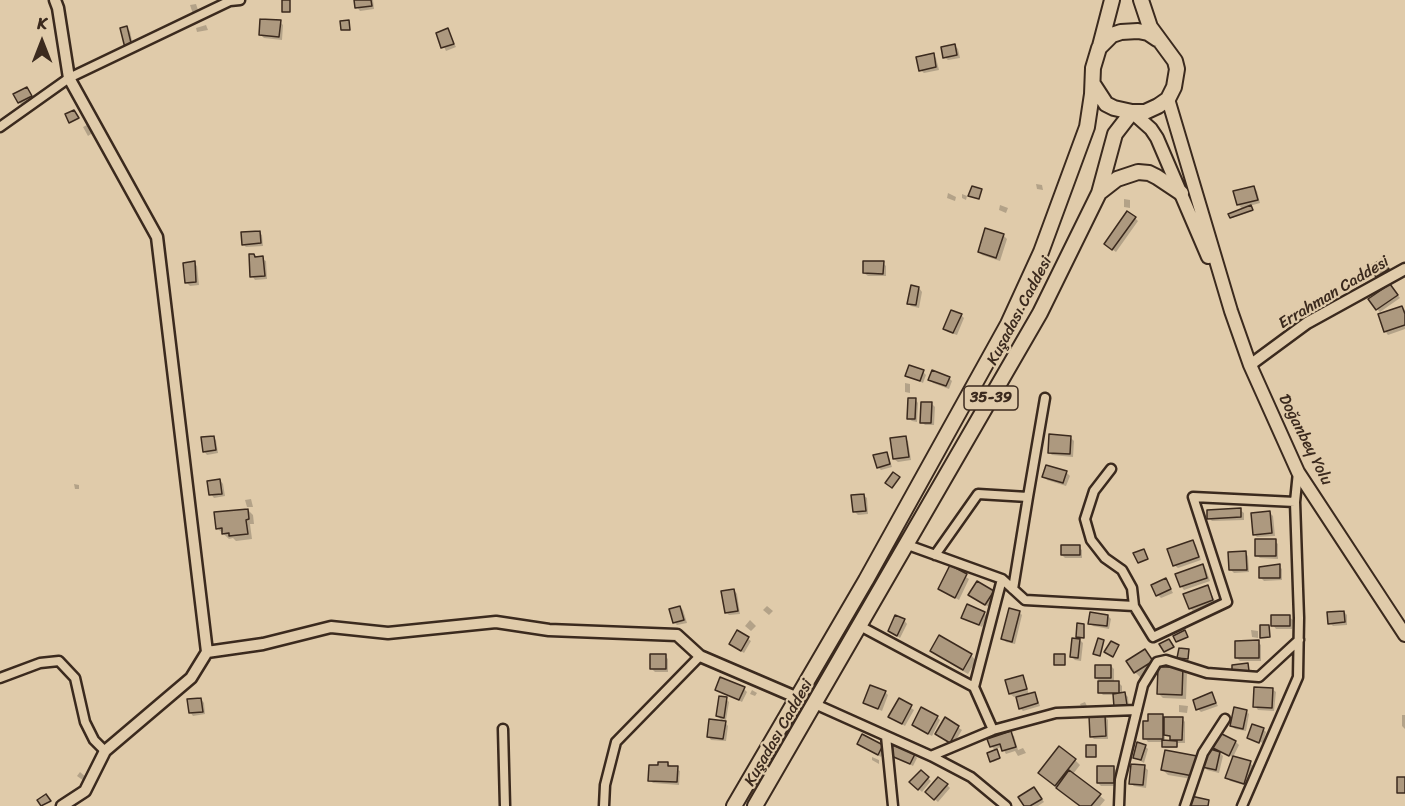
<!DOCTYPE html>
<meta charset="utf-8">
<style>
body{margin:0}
#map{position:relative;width:1405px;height:806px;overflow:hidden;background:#e0cbaa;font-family:Sriracha,sans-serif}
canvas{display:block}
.north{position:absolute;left:12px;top:12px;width:60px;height:60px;-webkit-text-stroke:4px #e0cbaa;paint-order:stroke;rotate:0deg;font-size:16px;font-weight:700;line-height:24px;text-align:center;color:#3b2a1e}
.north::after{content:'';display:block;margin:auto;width:21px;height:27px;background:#3b2a1e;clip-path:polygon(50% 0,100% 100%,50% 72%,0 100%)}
</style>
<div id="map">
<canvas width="1405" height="806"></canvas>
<div class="north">K</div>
</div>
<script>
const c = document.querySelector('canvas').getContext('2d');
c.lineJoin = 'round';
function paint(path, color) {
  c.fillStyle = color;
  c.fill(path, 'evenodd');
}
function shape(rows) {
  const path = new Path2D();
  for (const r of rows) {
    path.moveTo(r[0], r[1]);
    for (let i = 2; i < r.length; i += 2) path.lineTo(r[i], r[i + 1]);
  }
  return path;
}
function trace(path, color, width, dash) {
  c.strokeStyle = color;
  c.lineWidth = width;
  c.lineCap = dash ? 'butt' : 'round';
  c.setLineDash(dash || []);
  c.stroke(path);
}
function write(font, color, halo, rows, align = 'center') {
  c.font = font + ' Sriracha,sans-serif';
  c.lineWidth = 4.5;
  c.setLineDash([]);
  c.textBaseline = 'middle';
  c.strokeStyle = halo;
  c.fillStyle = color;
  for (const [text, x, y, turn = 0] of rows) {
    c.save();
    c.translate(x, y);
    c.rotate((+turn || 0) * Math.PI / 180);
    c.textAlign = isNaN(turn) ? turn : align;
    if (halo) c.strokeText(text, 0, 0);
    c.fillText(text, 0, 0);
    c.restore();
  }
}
const shadow = shape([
 [356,0,373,0,374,9,360,11,357,7],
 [196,4,199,13,193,14,190,5],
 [280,22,283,25,282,40,264,38,261,35],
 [206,25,208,30,197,32,196,28],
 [126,28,130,31,134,50,130,51],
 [447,30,456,47,446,51,438,34],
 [955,46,958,49,960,58,948,60,944,57],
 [933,55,936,58,939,70,924,73,920,70],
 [27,89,34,100,22,105,19,102],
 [89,124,94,132,88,136,83,127],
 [1036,184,1042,185,1043,190,1037,189],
 [1254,187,1257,191,1260,203,1249,206,1253,211,1232,218,1231,217,1243,210,1238,204],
 [948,193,956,197,955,201,947,198],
 [962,194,967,196,966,200,962,198],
 [1124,199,1130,200,1130,208,1124,207],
 [1000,205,1008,208,1006,213,999,210],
 [1135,218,1138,221,1116,252,1109,247],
 [986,230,1004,236,1007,239,1000,261,982,255,979,252],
 [259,232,262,235,263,246,246,247,243,244],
 [254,255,266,261,267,279,255,280,252,276],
 [194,263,197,266,199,285,190,286,186,282],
 [883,263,886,266,886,276,868,276,864,273],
 [1385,264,1391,272,1380,280,1377,276],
 [919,288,922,292,919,308,911,306,908,303],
 [1393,289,1400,298,1380,312,1377,309],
 [1402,307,1405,310,1405,329,1388,335,1385,331],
 [961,315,964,318,957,335,948,332,945,328],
 [923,372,926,375,923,383,907,375],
 [949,378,952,381,949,389,933,383,930,379],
 [905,383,910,384,910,393,905,392],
 [915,399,918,403,917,422,912,421,908,418],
 [931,403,935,407,934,425,925,425,922,422],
 [213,437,216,440,218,453,207,455,204,451],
 [905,438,908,441,911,460,898,462,894,459],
 [1071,438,1074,441,1073,457,1052,455,1049,452],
 [886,453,889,457,892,467,881,470,878,467],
 [1066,472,1070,476,1066,486,1047,480,1044,476],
 [220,480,223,484,225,496,214,498,211,494],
 [74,484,79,485,79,489,75,489],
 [863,495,867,498,868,514,858,515,855,512],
 [251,499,253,507,247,507,245,500],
 [248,510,253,515,254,524,250,524,252,539,236,541,233,538,229,539,217,528],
 [1240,510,1244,513,1244,520,1212,521,1209,518],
 [1270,513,1273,516,1275,536,1257,537,1254,534],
 [1275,541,1278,544,1278,559,1260,558,1256,555],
 [1193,542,1196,545,1201,560,1178,568,1174,565],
 [1079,547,1082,550,1082,558,1065,558,1062,555],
 [1245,553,1248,556,1249,572,1234,573,1231,570],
 [1203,566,1206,569,1210,581,1184,590,1181,586],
 [1279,566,1282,569,1282,580,1264,581,1260,577],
 [950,567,969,579,959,600,940,589],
 [1166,580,1173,593,1161,598,1158,595],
 [1208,587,1216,603,1193,611,1190,608],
 [734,590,737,594,740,614,729,615,726,612],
 [993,592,996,595,989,607,973,598],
 [767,606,773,611,769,615,763,610],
 [680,607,683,610,687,623,677,625,674,622],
 [1019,612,1022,615,1015,644,1006,642,1003,639],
 [1344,612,1347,615,1347,625,1333,626,1330,623],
 [984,613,987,616,982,627,963,618],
 [1108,616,1111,619,1109,629,1093,626,1090,623],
 [1289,617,1293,620,1292,629,1276,629,1273,625],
 [750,620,756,626,751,631,745,626],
 [904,620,907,624,900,638,889,631],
 [1251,630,1258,631,1258,638,1252,637],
 [738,632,751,641,744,653,731,644],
 [1080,640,1083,643,1081,661,1075,660,1072,657],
 [1258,642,1261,645,1261,661,1240,661,1237,658],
 [932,651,971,655,976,661,968,674,937,656],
 [1145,651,1158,668,1182,669,1187,674,1186,699,1163,698,1158,693,1159,669,1142,679,1135,672,1128,662],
 [665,656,668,659,668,672,655,672,652,669],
 [1111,666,1114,669,1114,683,1119,683,1122,686,1122,694,1125,694,1128,697,1129,708,1119,710,1116,706,1114,695,1103,695,1100,692,1100,681,1096,678],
 [1022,677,1025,680,1029,695,1034,693,1037,697,1040,706,1023,711,1020,708,1017,696,1014,697,1010,694,1007,681],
 [716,689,744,689,747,692,742,702],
 [1272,689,1276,692,1274,711,1258,710,1255,706],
 [752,690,757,693,755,696,750,694],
 [885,692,888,695,882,711,865,703],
 [1211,694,1218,706,1201,712,1198,709],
 [201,699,204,703,205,714,193,716,190,712],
 [726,699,729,702,726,720,722,719,728,726,726,741,711,740,708,736,724,722,717,716],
 [899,700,914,710,905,726,890,717],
 [1085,702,1088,708,1082,709,1080,704],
 [1179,705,1188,706,1187,713,1179,712],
 [1246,711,1249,714,1246,731,1235,729,1232,726],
 [1162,715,1165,718,1182,718,1185,722,1185,743,1178,743,1177,748,1165,748,1164,742,1148,742,1145,738,1149,722],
 [1165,734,1172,738,1174,742,1165,742],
 [1402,715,1405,715,1405,729,1402,726],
 [1105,716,1108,720,1108,739,1094,739,1091,736],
 [937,717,940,720,932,736,917,728],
 [945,719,962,730,953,745,937,734],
 [1263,729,1266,732,1263,743,1249,738],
 [1010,733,1014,736,1018,750,1023,748,1026,753,1018,756,1015,751,1006,754,1002,747,995,749,998,752,1000,759,993,762,996,751,991,746],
 [1236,742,1239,745,1233,757,1250,763,1253,766,1247,786,1230,781,1227,778,1234,758,1215,748],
 [859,744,882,746,885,749,881,757],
 [1145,746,1148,749,1144,763,1134,757],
 [1220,753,1223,756,1219,773,1207,770,1204,766],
 [891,754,914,755,917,758,913,766],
 [872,757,879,760,879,764,872,760],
 [1196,757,1201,763,1198,780,1168,775,1163,770],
 [1075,760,1080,765,1073,774,1105,800,1100,806,1080,806,1045,778],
 [668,764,680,771,679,785,653,783,650,780],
 [1144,767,1148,770,1146,788,1134,786,1130,783],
 [1114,768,1117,771,1117,786,1101,786,1098,783],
 [80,772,87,778,84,781,77,776],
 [921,772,931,781,922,792,911,782],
 [947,785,950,788,938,802,930,795],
 [1037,792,1044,802,1038,806,1025,806]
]);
const building = shape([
 [282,0,290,0,290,12,282,12,282,0],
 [354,0,371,0,372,6,355,8,354,0],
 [260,19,281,20,279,37,259,35,260,19],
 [349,20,350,30,341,30,340,21,349,20],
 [127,26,132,47,125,48,120,28,127,26],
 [448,28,454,44,441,48,436,33,448,28],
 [955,44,957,55,943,58,941,47,955,44],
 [934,53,936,67,919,71,916,57,934,53],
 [27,87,32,96,18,103,13,94,27,87],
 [74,110,79,118,69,123,65,114,74,110],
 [972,186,982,189,979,199,968,196,972,186],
 [1254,186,1258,200,1237,205,1233,191,1254,186],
 [1251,205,1253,210,1230,218,1228,214,1251,205],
 [1127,211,1136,217,1112,250,1104,244,1127,211],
 [985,228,1004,234,996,258,978,252,985,228],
 [260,231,261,243,242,245,241,232,260,231],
 [249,254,254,254,255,257,263,256,265,276,250,277,249,254],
 [1382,259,1389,269,1376,277,1369,267,1382,259],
 [195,261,196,282,185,283,183,263,195,261],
 [863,261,884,261,883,274,863,273,863,261],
 [1390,284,1398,295,1376,310,1368,299,1390,284],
 [911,285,919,287,916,305,907,304,911,285],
 [1402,306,1405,314,1405,325,1384,332,1378,314,1402,306],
 [951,310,962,314,953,333,943,329,951,310],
 [909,365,924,370,920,381,905,376,909,365],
 [932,370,950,377,946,386,928,380,932,370],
 [908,398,916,398,915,419,907,419,908,398],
 [921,402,932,402,931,423,920,423,921,402],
 [1049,434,1071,436,1070,454,1048,453,1049,434],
 [214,436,216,450,203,452,201,437,214,436],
 [906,436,909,457,893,459,890,438,906,436],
 [887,452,890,464,877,468,873,455,887,452],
 [1046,465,1067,471,1063,483,1042,477,1046,465],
 [893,472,900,477,892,488,885,483,893,472],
 [220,479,222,494,209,495,207,481,220,479],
 [864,494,866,511,853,512,851,495,864,494],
 [1241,508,1241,517,1207,519,1207,510,1241,508],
 [248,509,249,519,246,520,248,534,229,536,229,533,222,534,222,528,216,529,214,512,248,509],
 [1270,511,1272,533,1253,535,1251,513,1270,511],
 [1255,539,1276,539,1276,556,1255,556,1255,539],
 [1193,540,1199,557,1173,566,1167,549,1193,540],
 [1061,545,1080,545,1080,555,1061,555,1061,545],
 [1144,549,1148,559,1138,563,1133,553,1144,549],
 [1246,551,1247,570,1229,570,1228,552,1246,551],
 [1203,564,1207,578,1180,587,1175,574,1203,564],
 [1280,564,1280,578,1259,578,1259,567,1280,564],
 [950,565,967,574,955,598,938,589,950,565],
 [1166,578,1171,589,1156,596,1151,585,1166,578],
 [977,581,994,591,985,605,968,595,977,581],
 [1208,585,1213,600,1189,609,1183,594,1208,585],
 [734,589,738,611,725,613,721,591,734,589],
 [967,604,985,612,979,625,961,618,967,604],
 [680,606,684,620,673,623,669,609,680,606],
 [1009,608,1020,611,1012,642,1001,639,1009,608],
 [1344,611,1345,622,1328,624,1327,612,1344,611],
 [1090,612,1108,615,1107,626,1088,624,1090,612],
 [895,615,905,619,897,636,888,631,895,615],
 [1271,615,1290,615,1290,626,1271,626,1271,615],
 [1077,623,1084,624,1084,638,1076,637,1077,623],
 [1260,625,1269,625,1270,637,1260,638,1260,625],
 [737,630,749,637,741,651,729,644,737,630],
 [1185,630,1188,637,1176,642,1173,636,1185,630],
 [939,635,972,654,963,670,930,651,939,635],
 [1072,638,1080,639,1078,658,1070,657,1072,638],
 [1098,638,1104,640,1100,656,1093,654,1098,638],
 [1169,639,1174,647,1164,652,1159,644,1169,639],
 [1259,640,1259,658,1235,658,1235,641,1259,640],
 [1111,641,1119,645,1113,657,1104,652,1111,641],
 [1179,648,1189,649,1188,659,1177,658,1179,648],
 [1145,649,1153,661,1134,673,1126,661,1145,649],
 [650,654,666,654,666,669,650,669,650,654],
 [1054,654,1065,654,1065,665,1054,665,1054,654],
 [1248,663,1249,671,1232,673,1232,665,1248,663],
 [1095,665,1111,665,1111,678,1095,678,1095,665],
 [1158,667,1183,667,1182,695,1157,694,1158,667],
 [1023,675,1027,689,1009,694,1005,680,1023,675],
 [720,677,745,687,739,700,715,690,720,677],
 [1098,681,1119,681,1119,693,1098,693,1098,681],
 [870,685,886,691,878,709,863,703,870,685],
 [1254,687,1273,688,1272,708,1253,707,1254,687],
 [1035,692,1038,703,1019,709,1016,697,1035,692],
 [1125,692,1127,705,1114,707,1113,694,1125,692],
 [1212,692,1216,703,1196,710,1193,700,1212,692],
 [719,696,727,697,724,718,716,716,719,696],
 [201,698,203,712,189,713,187,699,201,698],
 [899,698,912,705,902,724,888,717,899,698],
 [921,707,938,716,928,734,912,725,921,707],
 [1234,707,1247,710,1243,729,1230,726,1234,707],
 [1148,714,1163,714,1163,739,1143,739,1143,721,1148,721,1148,714],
 [1105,715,1106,736,1090,737,1089,716,1105,715],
 [945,717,959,726,950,743,935,734,945,717],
 [1164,717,1183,717,1182,740,1170,740,1170,736,1164,735,1164,717],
 [709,719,726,721,723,739,707,737,709,719],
 [1252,724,1264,728,1259,743,1247,738,1252,724],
 [1011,731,1016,747,1002,751,1000,744,990,747,987,739,1011,731],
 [1220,733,1236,741,1229,756,1213,748,1220,733],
 [862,734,883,745,878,755,857,744,862,734],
 [1162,740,1177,741,1177,747,1162,747,1162,740],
 [1137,742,1146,745,1141,760,1133,758,1137,742],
 [893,745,915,754,910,764,889,755,893,745],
 [1086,745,1096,745,1096,757,1086,757,1086,745],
 [1059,746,1076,759,1055,786,1038,773,1059,746],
 [1207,748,1220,752,1216,770,1202,767,1207,748],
 [997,749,1000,758,990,762,987,753,997,749],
 [1165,750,1197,756,1193,776,1161,770,1165,750],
 [1233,756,1251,761,1244,784,1225,778,1233,756],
 [658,762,668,762,668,766,678,766,677,782,648,781,649,765,658,765,658,762],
 [1131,764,1145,765,1143,785,1129,784,1131,764],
 [1097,766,1114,766,1114,783,1097,783,1097,766],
 [921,770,929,777,918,790,909,782,921,770],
 [1069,770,1101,794,1091,806,1080,806,1056,788,1069,770],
 [938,777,948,784,934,800,925,792,938,777],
 [1397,777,1405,777,1405,793,1397,793,1397,777],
 [1034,787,1042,799,1030,806,1024,806,1018,797,1034,787],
 [46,794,51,801,41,806,37,800,46,794],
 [1191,796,1209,800,1208,806,1189,806,1191,796]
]);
const minor = shape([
 [0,127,69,78,230,1,240,0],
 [1111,469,1094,491,1085,519,1091,540,1105,558,1122,570,1132,588,1134,606],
 [905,544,1002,579,1025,600,1134,606,1153,637,1227,602,1193,497,1295,502],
 [935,555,978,494,1028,497,1045,398],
 [1013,589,1028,497],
 [860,626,974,687],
 [0,678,40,663,59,661,75,678,85,722,94,740,105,751],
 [815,704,931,756,971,777,1006,806],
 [503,729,505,806],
 [993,730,1056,713,1137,710],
 [886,736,893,806],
 [931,756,993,730,974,687,1002,579],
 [604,806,605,785,616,742,700,656],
 [1119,806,1120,780,1143,685,1157,662,1166,660,1207,673,1259,677,1299,640],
 [1185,806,1203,753,1225,719],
 [1242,806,1298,677,1299,618,1295,502,1298,472]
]);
const tertiary = shape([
 [55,0,58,8,69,78,157,237,207,652,191,678,105,751,85,791,62,806],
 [1250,365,1307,323,1405,269],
 [207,652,263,644,331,627,388,633,496,622,549,630,677,635,700,656,798,698]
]);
const secondary = shape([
 [1168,99,1231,311,1250,365,1298,472,1405,635],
 [1132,112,1151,129,1157,138,1208,257]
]);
const primary = shape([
 [1100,46,1112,0],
 [1093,84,1106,104,1114,108,1132,112],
 [1099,193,1117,179,1138,172,1149,173,1157,177,1181,193],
 [734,806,866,580,1008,324,1041,252,1087,127,1092,94,1093,68,1099,48,1112,35,1121,32,1138,31,1148,33,1157,39],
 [755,806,1040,313,1099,193,1115,134,1132,112,1145,112,1158,106,1168,99,1174,87,1177,69,1175,61,1150,27,1141,0]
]);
const shields = [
 [991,398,54]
];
const shieldNames = [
 ["35-39",991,398]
];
const streetNames = [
 ["Errahman Caddesi",1334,293,-31],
 ["Kuşadası Caddesi",1020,311,-62],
 ["Doğanbey Yolu",1305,440,63],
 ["Kuşadası Caddesi",779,733,-60]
];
paint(shadow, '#0003');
paint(building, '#ad997f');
trace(building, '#3b2a1e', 1.5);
trace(minor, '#3b2a1e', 13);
trace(tertiary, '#3b2a1e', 15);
trace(secondary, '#3b2a1e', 16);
trace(primary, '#3b2a1e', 18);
trace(minor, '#e0cbaa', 8);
trace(tertiary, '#e0cbaa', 10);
trace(secondary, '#e0cbaa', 12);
trace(primary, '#e0cbaa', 14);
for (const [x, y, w] of shields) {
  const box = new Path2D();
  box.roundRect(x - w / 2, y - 12, w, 24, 4.5);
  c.fillStyle = '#e0cbaa';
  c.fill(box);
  trace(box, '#3b2a1e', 1.5);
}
write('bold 15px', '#3b2a1e', null, shieldNames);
write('16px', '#3b2a1e', '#e0cbaa', streetNames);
</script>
